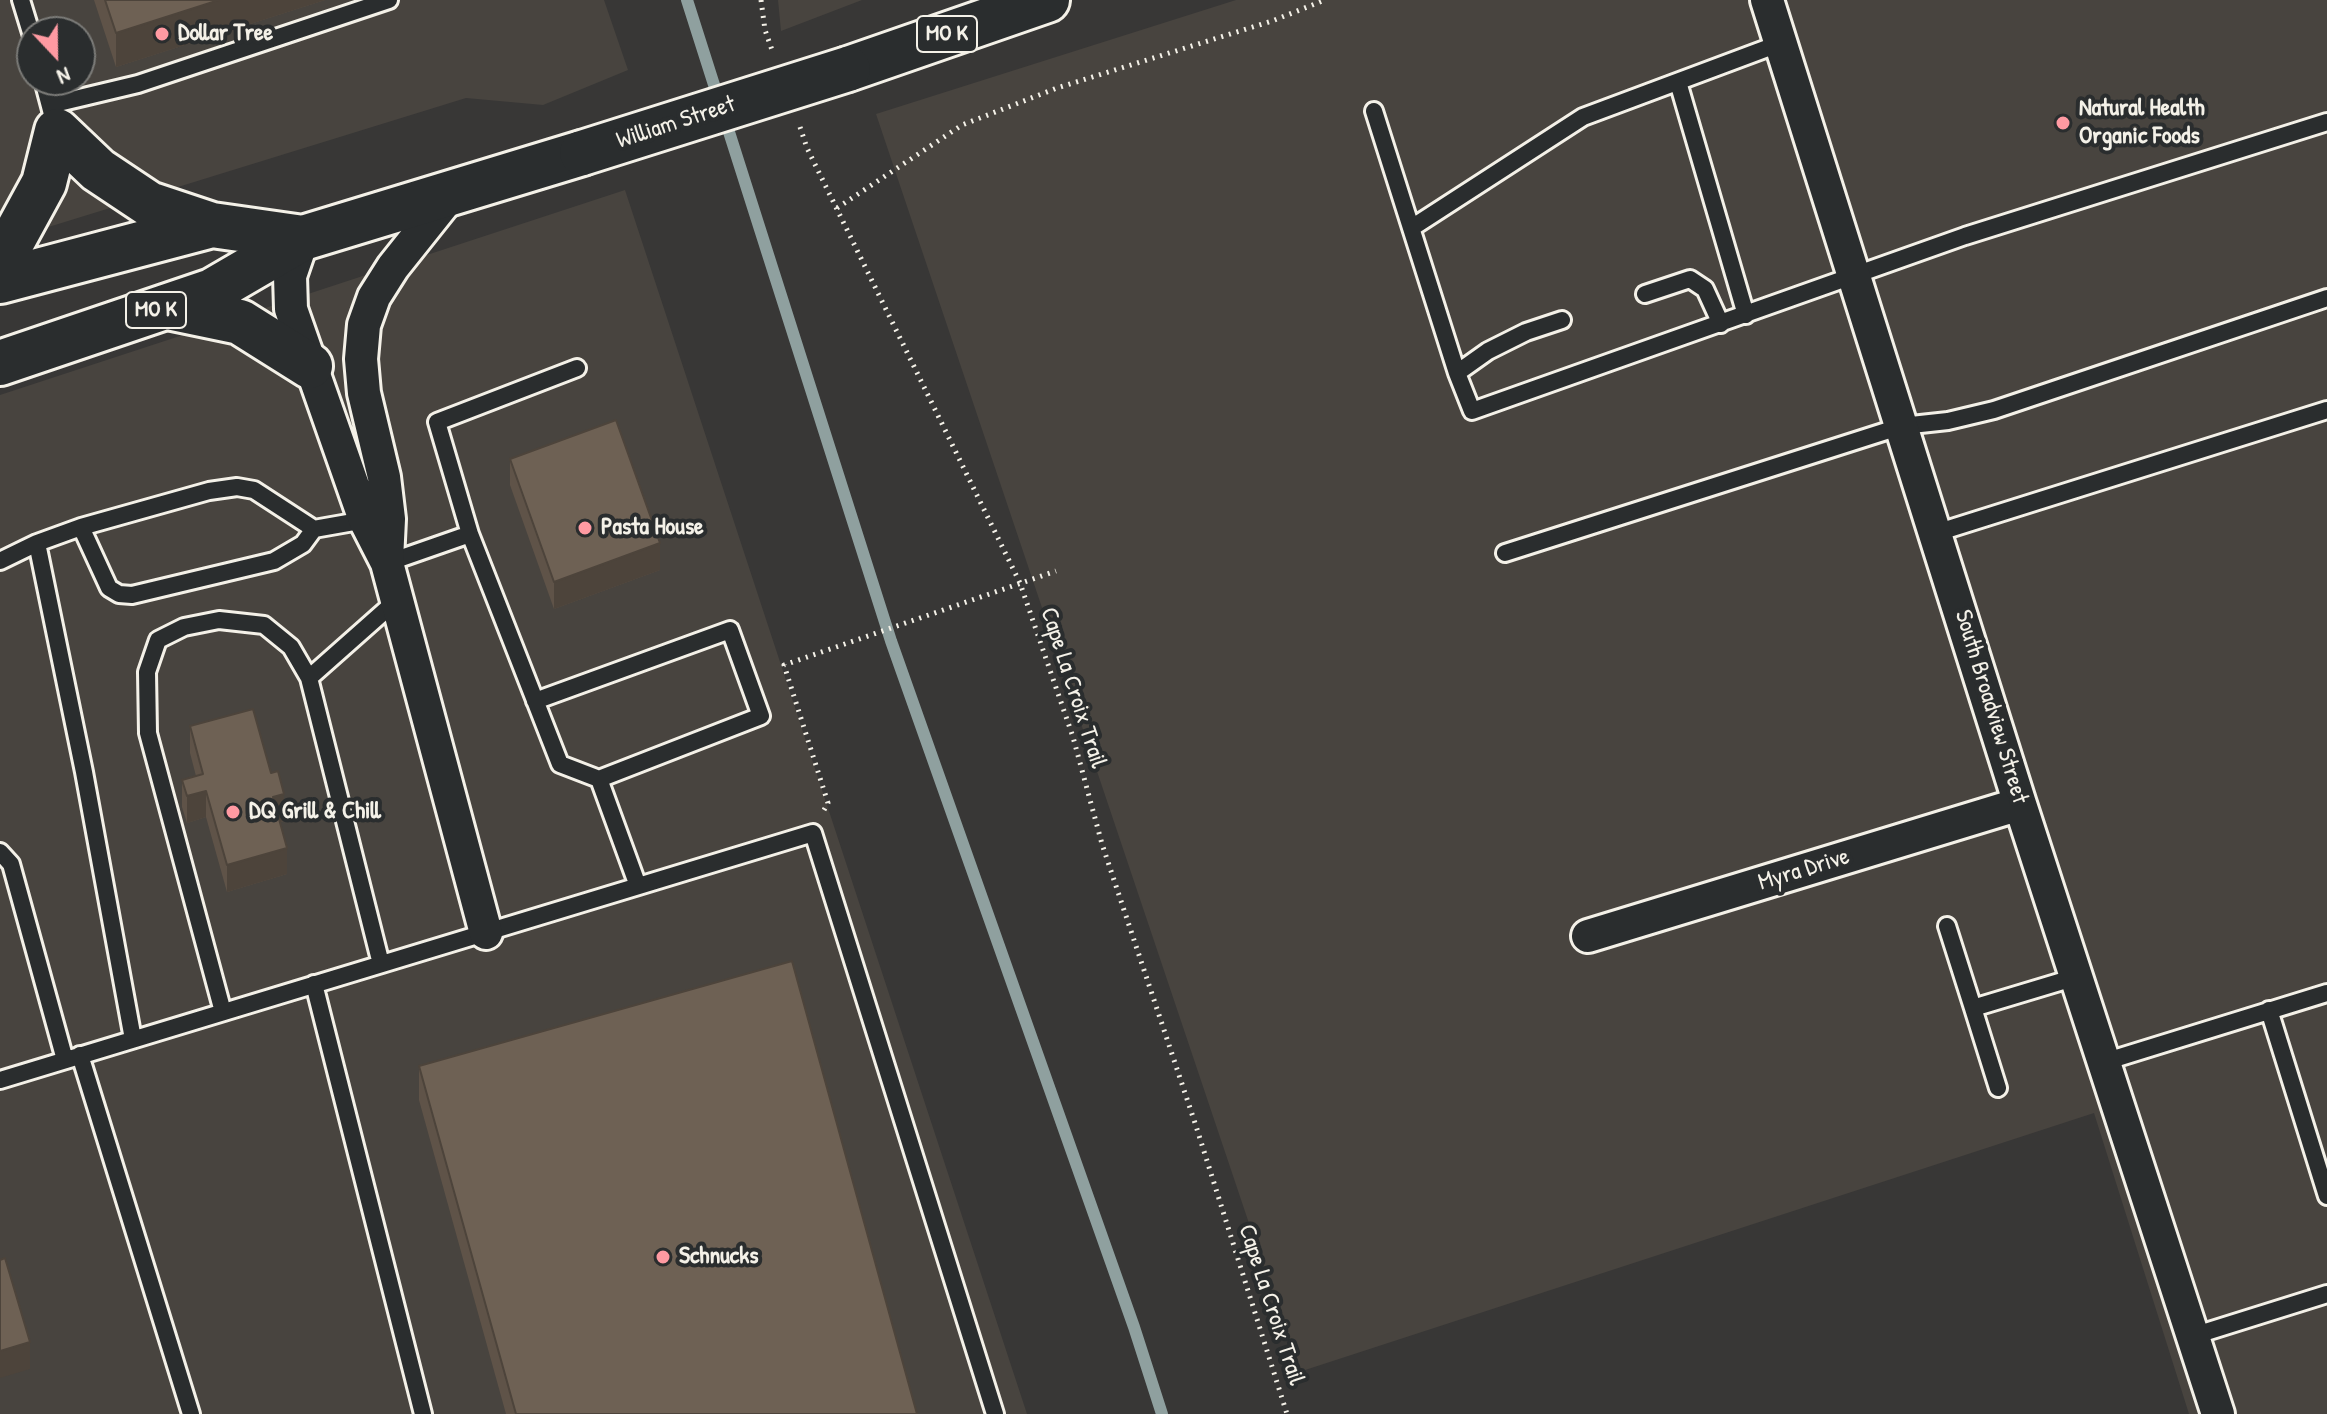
<!DOCTYPE html>
<style>
body{margin:0}
#map{position:relative;width:2327px;height:1414px;overflow:hidden;background:#383736;font-family:"Patrick Hand",sans-serif}
canvas{display:block}
.north{position:absolute;left:16px;top:16px;width:80px;height:80px;box-sizing:border-box;background:#2a2d2e;border:2px solid #7b7b78;border-radius:50%;rotate:158deg;font-size:22px;font-weight:700;line-height:32px;text-align:center;color:#f4f1e8}
.north::after{content:'';display:block;margin:auto;width:28px;height:36px;background:#ff9aa2;clip-path:polygon(50% 0,100% 100%,50% 72%,0 100%)}
</style>
<div id="map">
<canvas width="2327" height="1414"></canvas>
<div class="north">N</div>
</div>
<script>
const c = document.querySelector('canvas').getContext('2d');
c.lineJoin = 'round';
function paint(path, color) {
  c.fillStyle = color;
  c.fill(path, 'evenodd');
}
function shape(rows) {
  const path = new Path2D();
  for (const r of rows) {
    path.moveTo(r[0], r[1]);
    for (let i = 2; i < r.length; i += 2) path.lineTo(r[i], r[i + 1]);
  }
  return path;
}
function trace(path, color, width, dash) {
  c.strokeStyle = color;
  c.lineWidth = width;
  c.lineCap = dash ? 'butt' : 'round';
  c.setLineDash(dash || []);
  c.stroke(path);
}
function write(font, color, halo, rows, align = 'center') {
  c.font = font + ' "Patrick Hand",sans-serif';
  c.lineWidth = 8;
  c.setLineDash([]);
  c.textBaseline = 'middle';
  c.strokeStyle = halo;
  c.fillStyle = color;
  for (const [text, x, y, turn = 0] of rows) {
    c.save();
    c.translate(x, y);
    c.rotate((+turn || 0) * Math.PI / 180);
    c.textAlign = isNaN(turn) ? turn : align;
    if (halo) c.strokeText(text, 0, 0);
    c.fillText(text, 0, 0);
    c.restore();
  }
}
const built = shape([
 [0,0,604,0,628,70,543,105,466,98,0,242],
 [32,32,80,32,80,80,32,80],
 [778,0,862,0,781,31],
 [1236,0,2327,0,2327,1414,2189,1414,2094,1113,1299,1372,876,114],
 [625,190,1027,1414,0,1414,0,395]
]);
const stream = shape([
 [687,0,891,641,1134,1327,1162,1414]
]);
const path = shape([
 [761,0,765,30,772,50],
 [800,127,807,148,1020,583,1073,737,1102,844,1196,1126,1287,1414],
 [837,208,962,125,1057,88,1272,21,1325,0],
 [824,810,828,803,784,665,1056,571]
]);
const lane = shape([
 [21,0,32,36],
 [43,80,52,114],
 [1678,82,1746,315],
 [50,105,138,84,389,0],
 [1374,111,1457,373,1472,411,1965,236,2327,122],
 [1413,227,1583,117,1781,43],
 [1645,294,1690,279,1705,289,1721,324],
 [577,368,437,422,470,534,560,764,599,779,638,886],
 [1457,373,1488,351,1526,332,1562,320],
 [81,527,109,588,119,594,132,595,274,561,303,544,314,529],
 [1936,533,2327,410],
 [37,543,84,772,133,1039],
 [1505,553,1902,426,1948,421,1994,410,2327,298],
 [0,561,37,543,81,527,209,491,237,487,254,490,314,529,365,520],
 [387,563,470,534],
 [309,678,397,600],
 [535,701,730,630,761,716,599,779],
 [0,852,11,864,65,1060],
 [1947,926,1973,1008,2076,977],
 [314,984,423,1414],
 [1973,1008,1998,1088],
 [2269,1010,2327,1196],
 [223,1012,148,733,147,672,158,640,184,627,219,620,264,625,291,647,309,678,381,964],
 [80,1055,191,1414],
 [2104,1062,2327,993],
 [0,1080,813,833,995,1414],
 [2193,1336,2327,1294]
]);
const street = shape([
 [1767,0,2020,804,2218,1414],
 [303,238,290,276,291,309,365,520,387,563,486,933],
 [387,560,389,519,384,477,364,393,361,359,364,325,374,297,393,267,452,193],
 [1588,936,2020,804]
]);
const primary = shape([
 [848,69,1047,0],
 [57,131,98,170,149,204,212,225],
 [0,251,14,238,44,183,57,131],
 [0,281,212,225,303,238],
 [168,307,240,322,310,366],
 [0,363,212,291,303,238,582,153]
]);
const primaryBridge = shape([
 [582,153,848,69]
]);
const wall = shape([
 [94,0,325,0,116,67],
 [510,459,660,570,554,609,510,485],
 [190,726,284,821,280,822,287,874,227,892,206,817,187,823,182,807,182,780,196,776,190,753],
 [419,1066,917,1414,506,1414,419,1100]
]);
const shadedWall = shape([
 [219,0,325,0,116,67,116,33],
 [660,543,660,570,554,609,554,582],
 [206,791,206,817,187,823,187,796],
 [284,794,284,821,273,824,273,797],
 [287,848,287,874,227,892,227,865],
 [30,1342,30,1369,0,1378,0,1351]
]);
const building = shape([
 [105,0,219,0,116,33,105,0],
 [616,420,660,543,554,582,510,459,616,420],
 [253,709,271,773,278,771,284,794,273,797,287,848,227,865,206,791,187,796,182,780,203,774,190,726,253,709],
 [792,961,917,1414,516,1414,419,1066,792,961],
 [5,1258,30,1342,0,1351,0,1260,5,1258]
]);
const markers = [
 [162,34,8,"#ff9aa2"],
 [2063,123,8,"#ff9aa2"],
 [585,528,8,"#ff9aa2"],
 [233,812,8,"#ff9aa2"],
 [663,1257,8,"#ff9aa2"]
];
const shields = [
 [947,34,60],
 [156,310,60]
];
const shieldNames = [
 ["MO K",947,34],
 ["MO K",156,310]
];
const poiNames = [
 ["Dollar Tree",178,34],
 ["Natural Health",2079,109],
 ["Organic Foods",2079,137],
 ["Pasta House",601,528],
 ["DQ Grill & Chill",249,812],
 ["Schnucks",679,1257]
];
const streetNames = [
 ["William Street",676,123,-18],
 ["Cape La Croix Trail",1073,688,72],
 ["South Broadview Street",1991,707,73],
 ["Myra Drive",1804,870,-17],
 ["Cape La Croix Trail",1271,1305,72]
];
paint(built, '#48443f');
trace(stream, '#8fa09f', 12);
trace(lane, '#f4f1e8', 22);
trace(street, '#f4f1e8', 38);
trace(primary, '#f4f1e8', 50);
trace(path, '#f4f1e8', 5, [2, 6]);
trace(lane, '#2a2d2e', 16);
trace(street, '#2a2d2e', 32);
trace(primary, '#2a2d2e', 44);
trace(primaryBridge, '#f4f1e8', 50, []);
trace(primaryBridge, '#2a2d2e', 44);
paint(wall, '#5f5348');
paint(shadedWall, '#4d443b');
paint(building, '#6e6154');
trace(building, '#4d443b', 2);
for (const [x, y, r, color] of markers) {
  const dot = new Path2D();
  dot.arc(x, y, r, 0, 2 * Math.PI);
  c.fillStyle = color;
  c.fill(dot);
  trace(dot, '#2a2d2e', 3);
}
for (const [x, y, w] of shields) {
  const box = new Path2D();
  box.roundRect(x - w / 2, y - 18, w, 36, 6);
  c.fillStyle = '#2a2d2e';
  c.fill(box);
  trace(box, '#f4f1e8', 2);
}
write('bold 22px', '#f4f1e8', null, shieldNames);
write('bold 24px', '#f4f1e8', '#2a2d2e', poiNames, 'left');
write('24px', '#f4f1e8', '#2a2d2e', streetNames);
</script>
